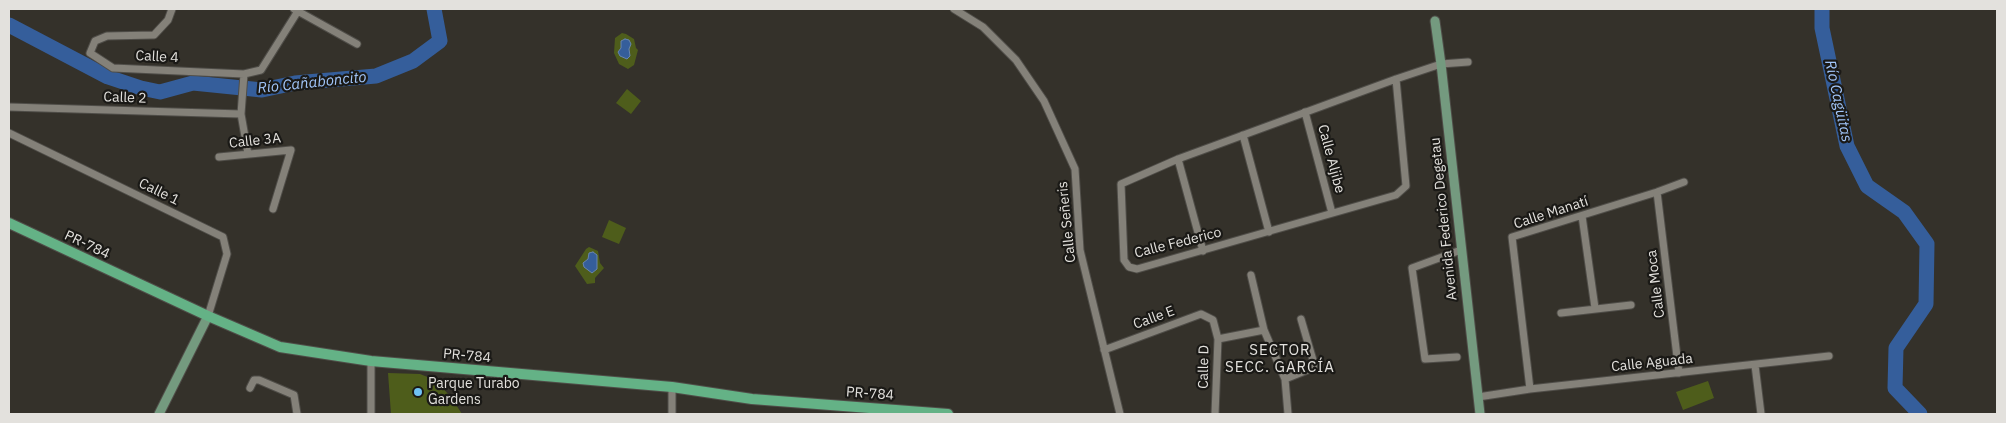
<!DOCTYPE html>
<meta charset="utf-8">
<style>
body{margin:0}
#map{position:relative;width:2006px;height:423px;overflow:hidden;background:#34312a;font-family:"IBM Plex Sans",sans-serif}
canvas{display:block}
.frame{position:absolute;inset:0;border:10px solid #e3e1dd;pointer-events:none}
</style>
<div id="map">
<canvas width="2006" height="423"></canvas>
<div class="frame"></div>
</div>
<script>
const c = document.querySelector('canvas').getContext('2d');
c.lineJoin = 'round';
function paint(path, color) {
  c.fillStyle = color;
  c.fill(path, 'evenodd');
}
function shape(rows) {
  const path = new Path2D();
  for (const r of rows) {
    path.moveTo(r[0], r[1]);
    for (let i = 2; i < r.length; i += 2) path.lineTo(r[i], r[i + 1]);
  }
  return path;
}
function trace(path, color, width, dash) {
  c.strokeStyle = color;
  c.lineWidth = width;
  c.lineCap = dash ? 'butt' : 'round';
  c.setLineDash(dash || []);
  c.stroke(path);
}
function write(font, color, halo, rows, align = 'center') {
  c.font = font + ' "IBM Plex Sans",sans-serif';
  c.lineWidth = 4.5;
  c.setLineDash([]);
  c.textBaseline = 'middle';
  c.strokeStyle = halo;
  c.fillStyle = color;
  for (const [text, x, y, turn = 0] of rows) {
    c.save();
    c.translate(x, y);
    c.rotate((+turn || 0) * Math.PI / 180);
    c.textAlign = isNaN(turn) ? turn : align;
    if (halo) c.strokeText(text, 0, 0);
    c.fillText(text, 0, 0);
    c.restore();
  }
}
const green = shape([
 [622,33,626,34,634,39,636,48,638,50,634,65,628,69,619,64,614,53,615,38],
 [627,89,641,101,631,114,616,103],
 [609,220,626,228,619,244,602,237],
 [589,247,598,251,600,263,604,268,595,278,595,283,587,284,575,266,586,249],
 [388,373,420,374,435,380,451,397,462,414,391,414],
 [1708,381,1714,398,1683,410,1676,392]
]);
const water = shape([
 [625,39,629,40,631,44,629,49,630,56,627,59,620,56,618,52,621,48,621,41,625,39],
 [593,252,597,255,597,269,592,273,584,267,583,263,588,259,589,253,593,252]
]);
const river = shape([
 [1822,9,1822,28,1847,146,1867,186,1904,212,1927,244,1926,304,1896,348,1895,388,1920,414],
 [9,25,108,77,141,88,160,92,193,83,262,90,295,83,376,76,413,61,440,41,434,9]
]);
const street = shape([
 [172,9,168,20,154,35,107,36,95,41,90,53,113,68,244,74,261,70,298,11],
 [294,9,357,44],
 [954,9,983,27,1016,60,1044,101,1075,169,1080,250,1120,414],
 [244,74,241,114,248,154],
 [1396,79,1406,186,1396,195,1137,269,1129,267,1124,260,1121,184,1178,159,1396,79,1441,64,1468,62],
 [9,107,241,114],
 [1305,112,1332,213],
 [9,133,223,237,227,254,208,316],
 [1243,135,1269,232],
 [219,157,291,150,273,209],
 [1178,159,1203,251],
 [1657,192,1679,373],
 [1582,216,1595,308],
 [1251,275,1264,330,1285,379,1288,414],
 [1561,313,1631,305],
 [1218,339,1264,330],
 [1104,350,1201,314,1213,320,1218,339,1215,414],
 [1457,357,1425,359,1412,268,1461,250],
 [371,361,371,414],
 [1755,365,1761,414],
 [1285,379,1315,367,1301,319],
 [250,388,254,380,259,380,294,395,297,414],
 [1530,389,1512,237,1657,192,1684,182],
 [1478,397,1530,389,1829,356],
 [672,414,672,387]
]);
const secondary = shape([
 [1435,21,1441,64,1480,414],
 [159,414,208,316]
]);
const primary = shape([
 [9,223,208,316,280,347,371,361,672,387,752,399,948,414]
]);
const markers = [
 [418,392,5,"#6fc2f4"]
];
const streetNames = [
 ["Calle 4",157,57,3],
 ["Calle 2",125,98,2],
 ["Calle 3A",255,141,-6],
 ["Calle Aljibe",1331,159,75],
 ["Calle 1",159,192,26],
 ["Calle Manatí",1551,213,-18],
 ["Avenida Federico Degetau",1444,219,-96],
 ["Calle Señeris",1067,222,-96],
 ["Calle Federico",1178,243,-14],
 ["PR-784",87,245,25],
 ["Calle Moca",1656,284,-97],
 ["Calle E",1154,318,-20],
 ["PR-784",467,356,5],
 ["Calle Aguada",1652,363,-6],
 ["Calle D",1204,367,-89],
 ["PR-784",870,394,4]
];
const poiNames = [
 ["Parque Turabo",428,384],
 ["Gardens",428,400]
];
const waterNames = [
 ["Río Cañaboncito",312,83,-6],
 ["Río Cagüitas",1838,101,78]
];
const neighbourhoodNames = [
 ["SECTOR",1280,351],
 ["SECC. GARCÍA",1280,368]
];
paint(green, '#4e5d1b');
paint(water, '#355e9b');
trace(water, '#6985af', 1);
trace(river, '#355e9b', 15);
trace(street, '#4f4d48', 9);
trace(secondary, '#4f4d48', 11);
trace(primary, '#4f4d48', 12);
trace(street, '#848179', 7);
trace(secondary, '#749a7f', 9);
trace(primary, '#64b286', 10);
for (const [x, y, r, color] of markers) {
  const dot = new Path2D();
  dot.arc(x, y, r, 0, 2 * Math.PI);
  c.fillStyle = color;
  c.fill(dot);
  trace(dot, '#1a1916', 2);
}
write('14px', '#e3e1dd', '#1a1916', streetNames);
write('14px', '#e3e1dd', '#1a1916', poiNames, 'left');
write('italic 15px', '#a2c6fa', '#1a1916', waterNames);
c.letterSpacing = '1px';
write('15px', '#e3e1dd', '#1a1916', neighbourhoodNames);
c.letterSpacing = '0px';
</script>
